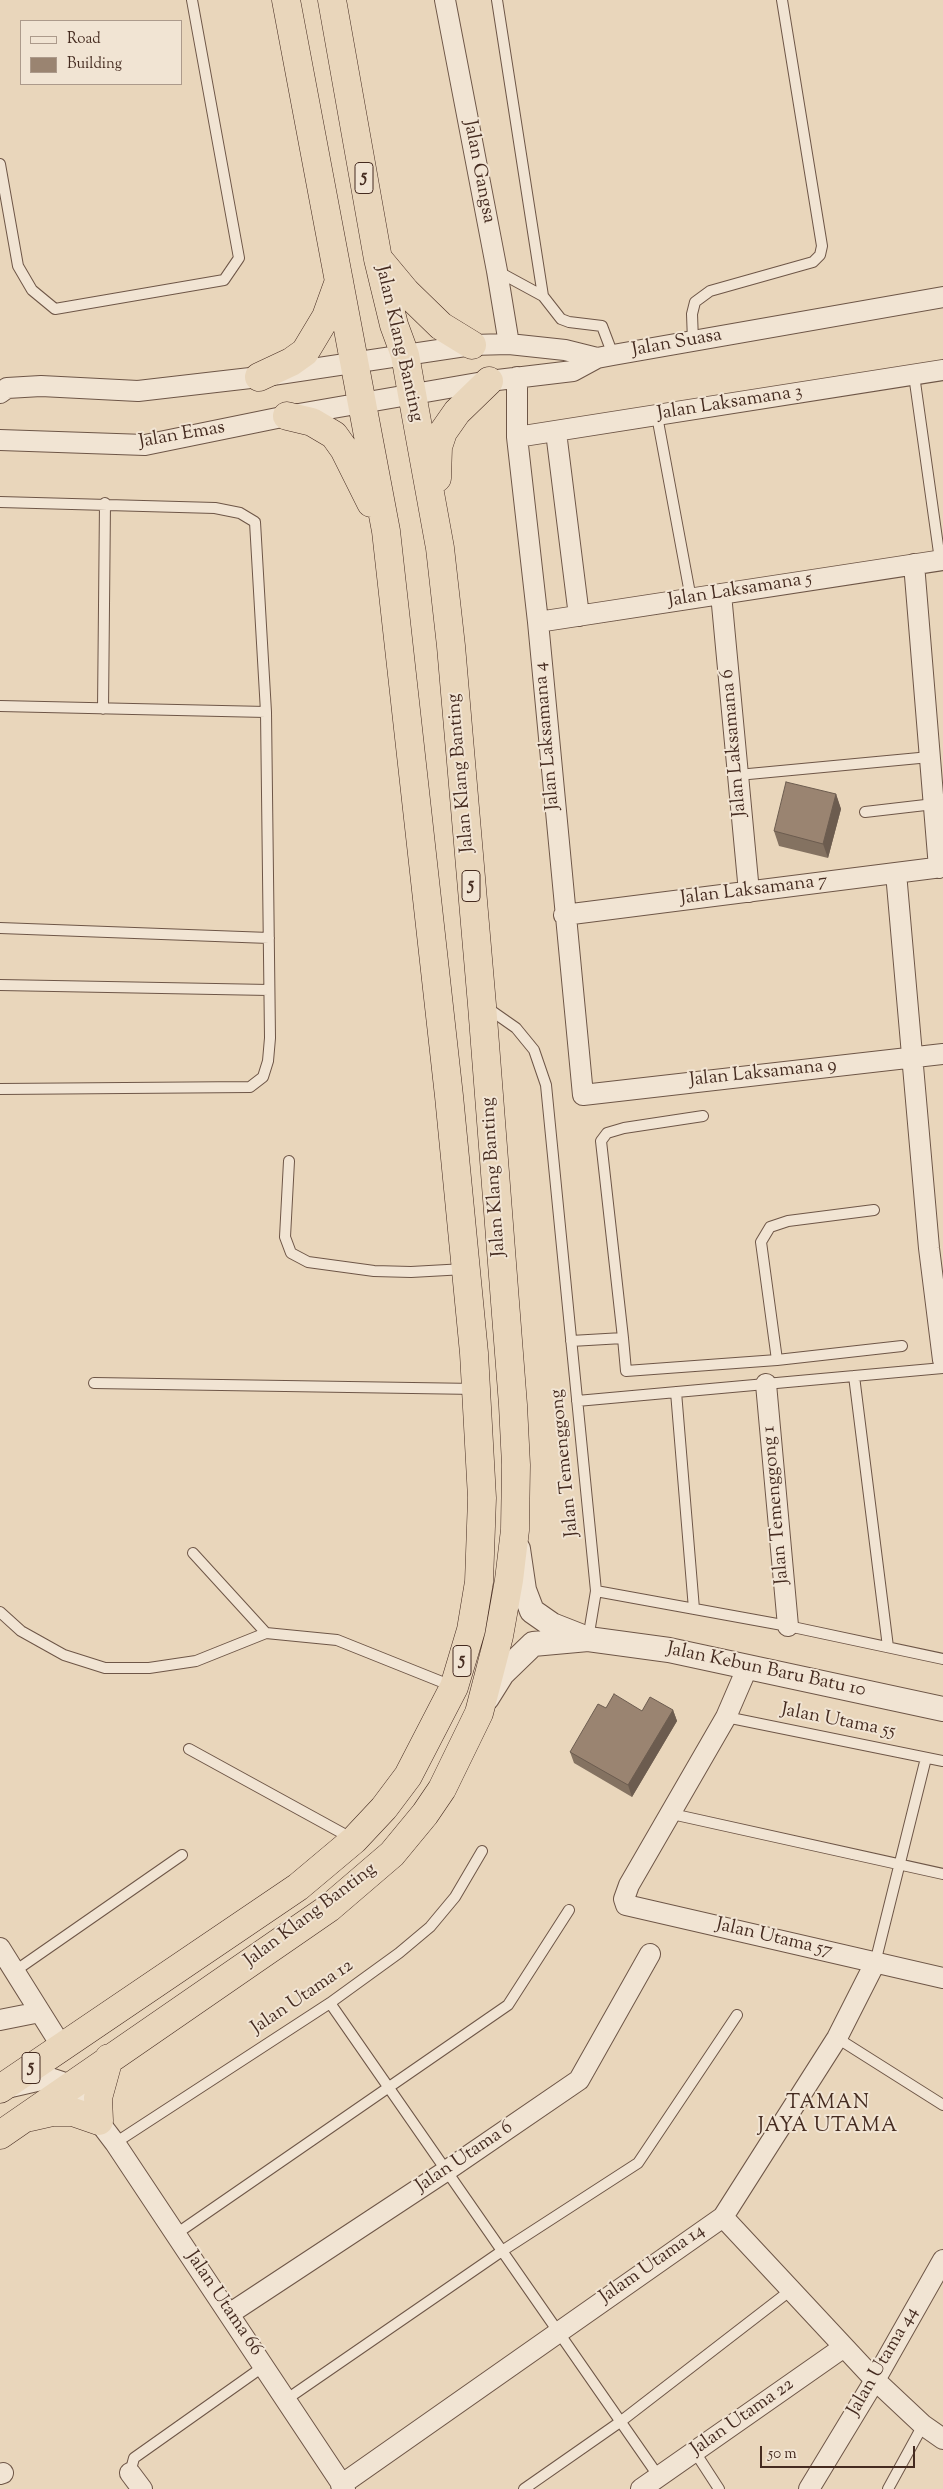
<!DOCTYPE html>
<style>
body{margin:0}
#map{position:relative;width:943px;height:2489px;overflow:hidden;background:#e9d6bb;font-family:"Sorts Mill Goudy",serif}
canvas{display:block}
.legend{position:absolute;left:20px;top:20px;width:162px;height:65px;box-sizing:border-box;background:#f1e4d3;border:1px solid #ac9a8b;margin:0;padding:6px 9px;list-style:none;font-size:15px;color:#452b20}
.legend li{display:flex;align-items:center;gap:10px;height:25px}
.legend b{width:25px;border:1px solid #ac9a8b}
.scale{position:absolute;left:760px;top:2446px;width:155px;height:22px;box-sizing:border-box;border:2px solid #452b20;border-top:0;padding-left:6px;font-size:15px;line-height:18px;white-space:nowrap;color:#452b20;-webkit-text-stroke:4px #f1e4d3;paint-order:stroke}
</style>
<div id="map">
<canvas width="943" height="2489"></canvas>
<ul class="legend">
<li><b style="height:6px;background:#f1e4d3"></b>Road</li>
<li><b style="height:14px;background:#9a8471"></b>Building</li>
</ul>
<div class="scale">50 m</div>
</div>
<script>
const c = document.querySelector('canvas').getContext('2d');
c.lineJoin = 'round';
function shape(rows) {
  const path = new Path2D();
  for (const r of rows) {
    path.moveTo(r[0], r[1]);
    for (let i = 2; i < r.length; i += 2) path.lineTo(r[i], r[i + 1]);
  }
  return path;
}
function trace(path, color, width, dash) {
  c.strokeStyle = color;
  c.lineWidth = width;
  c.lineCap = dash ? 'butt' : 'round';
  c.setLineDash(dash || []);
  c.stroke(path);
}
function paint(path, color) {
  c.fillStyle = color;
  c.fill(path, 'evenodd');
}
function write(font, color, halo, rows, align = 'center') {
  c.font = font + ' "Sorts Mill Goudy",serif';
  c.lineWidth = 4;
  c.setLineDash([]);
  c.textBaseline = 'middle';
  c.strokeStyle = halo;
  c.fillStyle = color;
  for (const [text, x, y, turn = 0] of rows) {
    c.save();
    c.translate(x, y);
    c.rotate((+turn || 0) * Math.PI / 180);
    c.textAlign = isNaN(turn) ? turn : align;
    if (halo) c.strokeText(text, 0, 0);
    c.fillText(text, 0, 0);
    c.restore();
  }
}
const service = shape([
 [497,0,543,296],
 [0,164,18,266,32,290,55,309,224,280,239,258,192,0],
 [497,271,543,296,561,319,569,322,602,326,613,355],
 [693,341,692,314,695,302,710,291,813,262,820,255,822,246,782,0],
 [914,375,940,560],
 [657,416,691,599],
 [0,502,215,508,240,513,255,522,266,712,270,1038,268,1061,263,1077,250,1087,0,1089],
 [0,706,266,712],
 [103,709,105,503],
 [738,775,930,757],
 [865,812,934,804],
 [0,928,269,938],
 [0,985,269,990],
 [486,1007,516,1028,534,1050,546,1085,596,1591,588,1639],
 [289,1161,285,1237,291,1253,308,1262,374,1271,411,1272,465,1269],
 [623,1338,601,1141,607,1133,624,1128,703,1116],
 [571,1341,623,1338,626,1371,777,1360,902,1346],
 [777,1360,761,1242,770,1227,788,1221,874,1210],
 [854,1376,888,1647],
 [94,1383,476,1389],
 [676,1392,694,1609],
 [577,1401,943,1368],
 [193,1553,266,1633,337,1640,452,1686],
 [596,1591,788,1626,943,1659],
 [0,1612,21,1631,64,1655,105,1668,149,1668,196,1661,266,1633],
 [726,1717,943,1761],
 [189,1749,353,1839],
 [672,1814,943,1874],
 [875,1963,926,1758],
 [15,1971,182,1855],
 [330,2003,659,2477],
 [837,2038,943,2105],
 [115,2143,330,2003,399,1953,430,1927,455,1897,482,1851],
 [176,2234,508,2005,569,1910],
 [287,2399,502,2251,638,2163,737,2015],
 [695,2452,719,2489],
 [130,2473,134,2458,264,2366],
 [524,2489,620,2422,791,2290],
 [888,2489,923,2425]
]);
const minor = shape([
 [445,0,497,271,509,344],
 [517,377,517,437,538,622,583,1095,943,1054],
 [0,393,7,388,41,386,138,391,259,377,472,345,509,344,565,350,597,358],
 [556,432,579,616],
 [517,437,943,370],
 [0,440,145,445,287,416,489,381,573,371,597,358,613,355,943,297],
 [914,564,939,868],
 [721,594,749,892],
 [538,622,943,560],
 [896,873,929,1248,943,1360],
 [564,915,943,867],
 [766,1384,788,1626],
 [748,1666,726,1717,629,1885,624,1899,626,1905,943,1978],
 [0,1948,62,2047],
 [0,2020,40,2012],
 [11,2087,50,2078,71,2085,115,2143,345,2489],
 [723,2217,875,2380,923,2425,943,2439],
 [229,2314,446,2171,579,2080,650,1954],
 [130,2473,142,2489],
 [0,2474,3,2473],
 [341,2485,723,2217,837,2038,875,1963],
 [641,2489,844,2347],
 [809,2489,875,2380,943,2260]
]);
const tertiary = shape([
 [518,1549,524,1590,532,1611,552,1625,580,1636],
 [487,1698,502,1674,533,1644,588,1639,669,1650,943,1709]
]);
const trunk = shape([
 [381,262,406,292,441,326,472,345],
 [259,377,291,362,305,352,326,317,339,281],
 [287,416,312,422,334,435,344,449,371,503],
 [437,478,438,447,443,432,457,412,489,381],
 [0,2089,298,1887,354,1840,384,1808,408,1776,454,1687,471,1630,479,1582,482,1498,474,1353,449,1096,386,531,286,0],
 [30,2117,52,2112,73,2112,99,2121,98,2098,109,2058],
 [0,2135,329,1908,392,1854,425,1814,442,1789,479,1713,499,1636,509,1580,515,1530,516,1465,513,1405,482,1005,451,646,440,548,412,394,405,355,394,325,378,259,332,0]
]);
const wall = shape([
 [836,794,841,809,828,858,779,846,774,831],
 [606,1708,642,1711,673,1710,677,1721,632,1797,574,1763,570,1752]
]);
const shadedWall = shape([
 [836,794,841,809,828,858,823,844],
 [673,1710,677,1721,632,1797,628,1785]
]);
const building = shape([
 [786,782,836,794,823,844,774,831,786,782],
 [614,1694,642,1711,650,1697,673,1710,628,1785,570,1752,598,1704,606,1708,614,1694]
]);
const shields = [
 [364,178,18],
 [471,886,18],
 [462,1661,18],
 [31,2068,18]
];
const shieldNames = [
 ["5",364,178],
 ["5",471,886],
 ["5",462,1661],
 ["5",31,2068]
];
const streetNames = [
 ["Jalan Gangsa",478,172,79],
 ["Jalan Klang Banting",398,344,77],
 ["Jalan Suasa",677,344,-10],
 ["Jalan Laksamana 3",730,404,-9],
 ["Jalan Emas",182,436,-10],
 ["Jalan Laksamana 5",740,591,-9],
 ["Jalan Laksamana 4",548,736,-95],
 ["Jalan Laksamana 6",735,743,-95],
 ["Jalan Klang Banting",462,773,-95],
 ["Jalan Laksamana 7",754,891,-7],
 ["Jalan Laksamana 9",763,1074,-6],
 ["Jalan Klang Banting",495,1177,-94],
 ["Jalan Temenggong",566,1463,-96],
 ["Jalan Temenggong 1",777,1505,-95],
 ["Jalan Kebun Baru Batu 10",766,1671,12],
 ["Jalan Utama 55",838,1722,11],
 ["Jalan Klang Banting",311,1916,-37],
 ["Jalan Utama 57",774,1939,13],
 ["Jalan Utama 12",303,1998,-34],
 ["Jalan Utama 6",465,2158,-34],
 ["Jalam Utama 14",653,2265,-35],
 ["Jalan Utama 66",223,2304,56],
 ["Jalan Utama 44",884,2362,-60],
 ["Jalan Utama 22",743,2418,-35]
];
const neighbourhoodNames = [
 ["TAMAN",828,2105],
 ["JAYA UTAMA",828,2128]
];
trace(service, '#6e5647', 12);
trace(minor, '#6e5647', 22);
trace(tertiary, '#6e5647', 26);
trace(trunk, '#452b20', 29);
trace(service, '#f1e4d3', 10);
trace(minor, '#f1e4d3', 20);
trace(tertiary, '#f1e4d3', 24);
trace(trunk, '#e9d6bb', 28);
paint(wall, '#847261');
paint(shadedWall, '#6c5c4f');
paint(building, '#9a8471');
trace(building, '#6c5c4f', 1);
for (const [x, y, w] of shields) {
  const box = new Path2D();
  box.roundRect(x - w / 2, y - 15.5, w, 31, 4);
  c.fillStyle = '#f1e4d3';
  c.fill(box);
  trace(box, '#452b20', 1);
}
write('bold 18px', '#452b20', null, shieldNames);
write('19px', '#452b20', '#f1e4d3', streetNames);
c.letterSpacing = '1px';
write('20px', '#452b20', '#f1e4d3', neighbourhoodNames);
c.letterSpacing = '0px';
</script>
